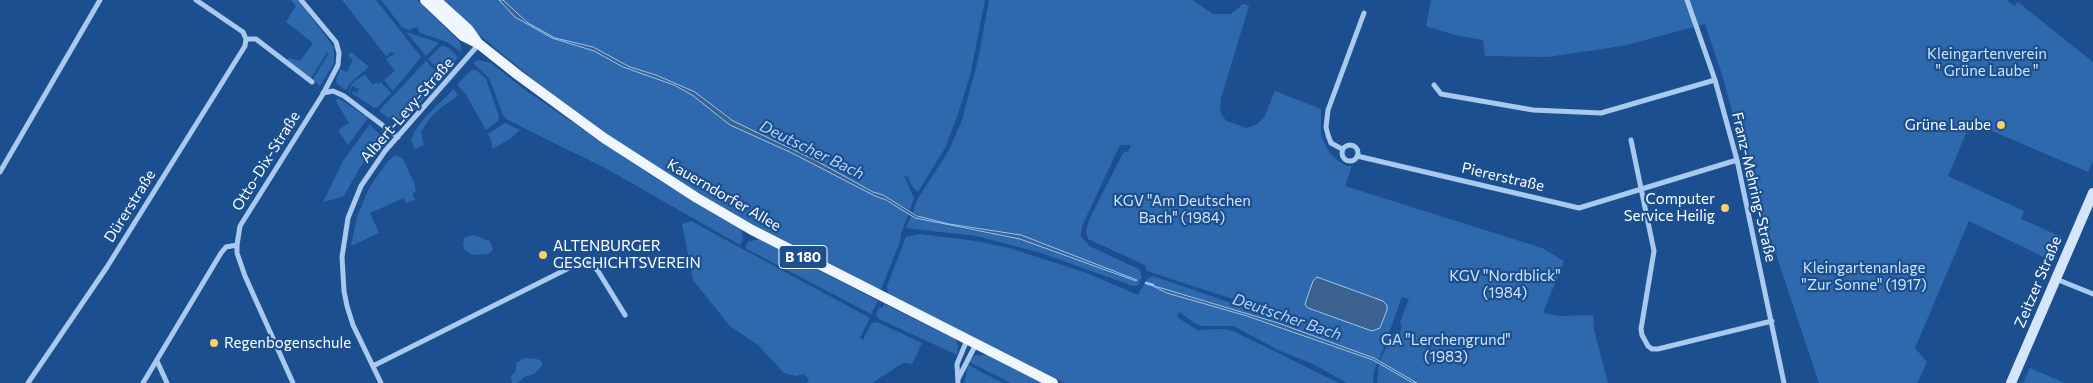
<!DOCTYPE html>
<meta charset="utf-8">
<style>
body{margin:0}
canvas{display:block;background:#1b4f8f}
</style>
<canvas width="2093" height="383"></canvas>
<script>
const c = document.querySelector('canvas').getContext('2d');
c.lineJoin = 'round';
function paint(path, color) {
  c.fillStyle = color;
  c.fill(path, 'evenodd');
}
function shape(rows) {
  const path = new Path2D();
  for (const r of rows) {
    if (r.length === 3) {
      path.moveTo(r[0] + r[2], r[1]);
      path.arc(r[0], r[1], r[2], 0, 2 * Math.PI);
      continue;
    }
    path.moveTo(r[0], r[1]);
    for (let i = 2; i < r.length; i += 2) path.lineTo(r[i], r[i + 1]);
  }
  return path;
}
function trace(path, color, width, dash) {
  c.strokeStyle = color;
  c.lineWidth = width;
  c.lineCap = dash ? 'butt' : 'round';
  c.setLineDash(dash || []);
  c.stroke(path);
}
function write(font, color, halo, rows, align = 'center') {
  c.font = font + ' Commissioner,sans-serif';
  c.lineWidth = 4.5;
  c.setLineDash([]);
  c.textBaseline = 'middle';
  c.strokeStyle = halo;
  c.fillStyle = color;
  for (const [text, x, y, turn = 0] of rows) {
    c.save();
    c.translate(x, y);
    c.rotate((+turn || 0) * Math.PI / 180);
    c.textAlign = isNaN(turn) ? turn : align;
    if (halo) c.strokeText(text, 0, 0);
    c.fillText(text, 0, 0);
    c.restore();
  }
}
const green = shape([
 [291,0,298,0,334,47,334,63,320,86,313,79,329,53,327,52,311,78,287,60,288,58,300,61,313,43,286,22,296,6],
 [342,0,376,0,421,57,393,91,384,80,395,71,386,59,394,54,392,52,386,56],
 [381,0,417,0,457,39,461,45,461,52,447,42,420,33,417,27,409,30,402,27],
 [440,0,499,0,515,17,552,38,594,51,623,67,674,85,692,95,730,125,792,153,909,213,901,233,900,242,881,289,878,290,735,216,658,168,604,133,540,85,477,33],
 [503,0,985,0,970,76,957,117,945,148,918,192,912,186,908,177,904,176,914,198,910,210,733,121,695,92,656,75,630,67,593,47,555,38,528,23],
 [989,0,1192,0,1213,14,1231,14,1243,4,1249,6,1221,98,1220,111,1226,121,1247,128,1257,124,1265,116,1275,91,1321,109,1321,136,1329,152,1338,161,1347,166,1352,166,1345,186,1542,248,1564,261,1543,313,1559,316,1593,315,1594,330,1608,383,1417,383,1380,361,1393,333,1400,332,1402,327,1400,322,1409,299,1402,297,1379,360,1278,323,1186,295,1185,297,1280,327,1373,360,1378,362,1374,370,1373,383,1347,383,1311,363,1278,350,1234,326,1202,326,1196,324,1179,312,1177,317,1197,330,1223,329,1233,331,1339,383,1065,383,888,295,887,286,906,237,920,234,976,241,1009,248,1084,272,1138,295,1147,279,1153,276,1240,306,1283,318,1285,316,1147,271,1145,265,1088,239,1086,231,1089,220,1123,153,1128,151,1131,145,1120,145,1082,226,1081,236,1089,246,1139,269,1142,277,1138,285,1133,286,1038,252,992,240,976,236,906,228,912,214,915,218,954,227,1020,239,1137,280,1021,235,949,224,923,218,913,212,917,200,949,150,962,120,978,60],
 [1317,277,1383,301,1387,310,1380,328],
 [1431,0,2007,0,2014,6,2018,2,2093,62,2093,161,2088,172,1971,122,1948,176,2024,211,2021,219,2062,237,2052,261,1969,221,1915,348,1927,362,1917,383,1819,383,1771,239,1764,241,1746,162,1723,78,1705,24,1623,46,1547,57,1485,56,1483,40,1455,35,1426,26],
 [406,32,437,42,438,44,426,56],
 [442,45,449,48,458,57,444,76,428,59],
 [351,52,369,67,350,83,346,90,337,84,336,80,340,69,347,72,351,64,353,59,348,56],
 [478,60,491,63,525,90,655,178,741,229,743,238,740,245,607,169,506,119,503,115,489,78,473,63],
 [426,61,442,78,406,119,392,120,379,111],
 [471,70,476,70,486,79,499,116,498,121,486,130,465,93,457,85],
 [365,75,373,85,380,80,377,83,378,84,381,82,391,93,378,107,374,108,352,93,353,91,357,93,359,89,352,86,350,92,349,91,352,84,356,80],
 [454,89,458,96,439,109,428,121,421,132,424,145,415,149,411,140,415,131,427,115],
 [338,98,368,118,348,145,338,130,349,123,336,101],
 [505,123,520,130,510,139,492,149,491,139,488,134],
 [370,124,380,135,381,140,376,150,374,149,359,169,344,196,323,202,343,161],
 [396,155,403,159,415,185,416,191,412,194,415,200,406,203,404,198,370,213,379,233,351,246,357,217,369,188,388,161],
 [691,221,870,318,860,338,863,340,871,324,877,322,922,343,912,364,903,363,872,383,807,383,809,378,803,374,797,376,784,373,758,345,730,326,693,280,682,224],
 [473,235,490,241,493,250,488,254,472,255,465,250,463,244,464,238],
 [759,239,878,301,871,314,745,248,748,242],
 [884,304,955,339,958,345,957,355,879,319,876,314,880,307,882,308],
 [975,355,988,355,1043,383,1011,383,969,362],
 [525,358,537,359,542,362,542,366,534,374,524,377,517,383,512,383,511,376,516,371,516,363],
 [1379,363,1389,368,1413,383,1377,383],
 [968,365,1003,383,964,383],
 [2030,368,2053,378,2065,383,2023,383]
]);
const water = shape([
 [499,0,503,0,528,23,555,38,593,47,630,67,656,75,695,92,733,121,815,160,873,192,883,195,917,216,949,224,1021,235,1137,280,1136,281,1020,239,915,218,886,200,875,196,792,153,730,125,692,95,674,85,623,67,594,51,552,38,515,17,499,0],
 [1317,277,1383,301,1387,305,1387,310,1380,328,1372,331,1308,308,1305,305,1306,301,1313,281,1317,277],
 [1151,285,1278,323,1374,358,1417,383,1413,383,1373,360,1247,316,1167,293,1151,285]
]);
const stream = shape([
 [1146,283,1153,285]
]);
const minor = shape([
 [1687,0,1715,80,1737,160,1784,383],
 [246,39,256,39,312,82],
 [1434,85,1441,94,1533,110,1601,113,1715,80],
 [323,93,333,91,344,96,398,137],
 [1631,140,1654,251,1641,329,1642,335,1648,346,1652,349,1658,349,1772,321],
 [1350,153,8],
 [1342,149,1331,143,1328,135,1326,127,1328,110,1364,13],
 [1357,156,1579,208,1737,160],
 [0,172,100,0],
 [2056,279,2093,294],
 [157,361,167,383],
 [373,366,581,262,591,264,598,271,625,315],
 [958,379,976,344],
 [28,383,107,267,245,46,246,39,243,32,196,0],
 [143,383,221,253,226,247,237,245],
 [293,383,245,276,237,253,237,245,240,226,323,94,338,65,339,53,336,42,301,0],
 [381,383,353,325,347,306,344,291,342,257,348,218,361,186,385,151,479,44],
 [958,383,957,364,967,340]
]);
const secondary = shape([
 [2011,383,2093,193]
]);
const primary = shape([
 [425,0,463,36,479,44,518,75,604,138,697,198,752,230,1053,383],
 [436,0,468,29,478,43]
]);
const markers = [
 [2001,125,5,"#ffd166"],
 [1725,208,5,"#ffd166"],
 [543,255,5,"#ffd166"],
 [214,343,5,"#ffd166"]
];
const shields = [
 [803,257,48]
];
const shieldNames = [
 ["B 180",803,257]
];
const parkNames = [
 ["Kleingartenverein",1987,54],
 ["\" Grüne Laube \"",1987,71],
 ["KGV \"Am Deutschen",1182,201],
 ["Bach\" (1984)",1182,218],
 ["Kleingartenanlage",1864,268],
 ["\"Zur Sonne\" (1917)",1864,285],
 ["KGV \"Nordblick\"",1505,276],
 ["(1984)",1505,293],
 ["GA \"Lerchengrund\"",1446,340],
 ["(1983)",1446,357]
];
const streetNames = [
 ["Albert-Levy-Straße",407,110,-49],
 ["Otto-Dix-Straße",266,161,-58],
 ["Piererstraße",1503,177,13],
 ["Franz-Mehring-Straße",1754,187,77],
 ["Kauerndorfer Allee",724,195,30],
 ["Dürerstraße",130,206,-58],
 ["Zeitzer Straße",2038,282,-67]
];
const poiNames = [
 ["Grüne Laube",1991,125],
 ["Computer",1715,199],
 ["Service Heilig",1715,216],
 ["ALTENBURGER",553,246,"left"],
 ["GESCHICHTSVEREIN",553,263,"left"],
 ["Regenbogenschule",224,343,"left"]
];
const waterNames = [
 ["Deutscher Bach",812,150,26],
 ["Deutscher Bach",1287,317,19]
];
paint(green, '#2e69ad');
paint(water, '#3c6290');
trace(water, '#9cc4f0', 1);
trace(stream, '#9cc4f0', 2.5);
trace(minor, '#a9c9ee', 5);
trace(secondary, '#d6e6fa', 10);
trace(primary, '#f0f6ff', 10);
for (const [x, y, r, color] of markers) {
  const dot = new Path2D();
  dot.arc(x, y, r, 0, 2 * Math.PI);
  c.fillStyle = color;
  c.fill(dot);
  trace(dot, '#1b4f8f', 2);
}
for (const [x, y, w] of shields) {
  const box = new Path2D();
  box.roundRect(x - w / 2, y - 11.5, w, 23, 4);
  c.fillStyle = '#1b4f8f';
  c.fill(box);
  trace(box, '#fff', 1);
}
write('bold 14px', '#fff', null, shieldNames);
write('15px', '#cfe3fa', '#1b4f8f', parkNames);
write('15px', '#fff', '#1b4f8f', streetNames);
write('15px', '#fff', '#1b4f8f', poiNames, 'right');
write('italic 16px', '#b5d3f5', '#1b4f8f', waterNames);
</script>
